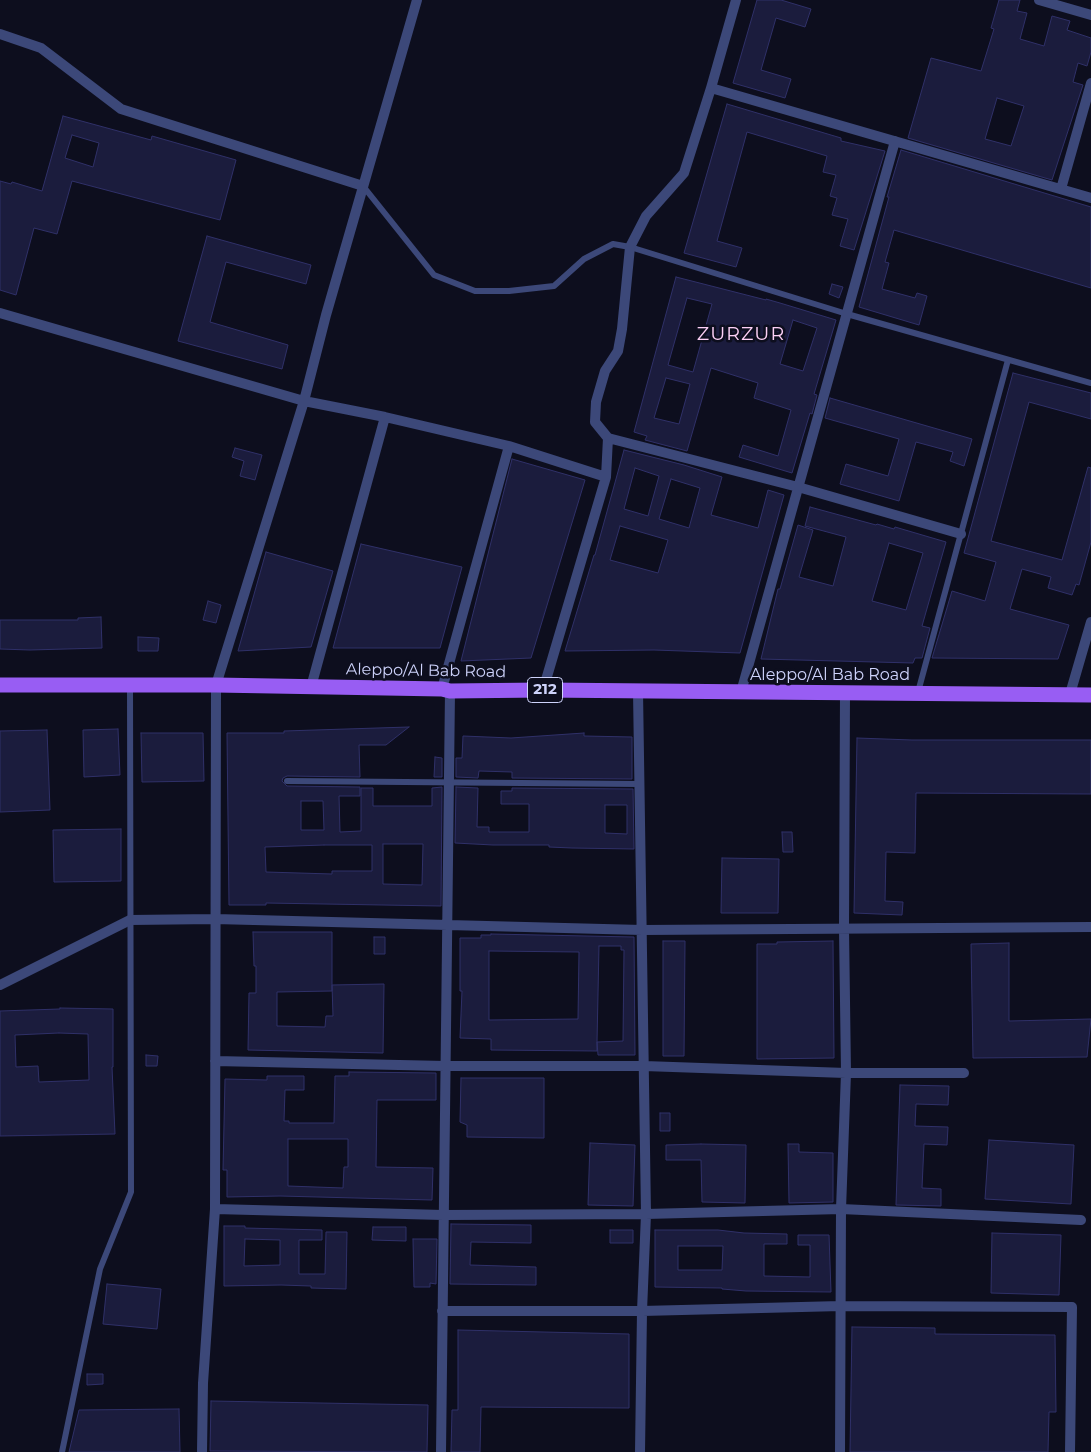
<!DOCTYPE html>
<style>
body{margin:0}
canvas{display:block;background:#0d0e1e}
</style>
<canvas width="1091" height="1452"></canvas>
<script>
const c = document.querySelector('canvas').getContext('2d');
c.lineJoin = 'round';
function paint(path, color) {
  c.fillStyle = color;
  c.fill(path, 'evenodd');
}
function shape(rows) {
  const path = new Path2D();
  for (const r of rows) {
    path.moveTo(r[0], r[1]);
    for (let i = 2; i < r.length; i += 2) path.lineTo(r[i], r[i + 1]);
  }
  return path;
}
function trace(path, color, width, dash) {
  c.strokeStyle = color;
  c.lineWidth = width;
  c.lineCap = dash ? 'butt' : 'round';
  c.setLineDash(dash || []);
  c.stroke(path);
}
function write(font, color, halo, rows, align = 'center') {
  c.font = font + ' Montserrat,sans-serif';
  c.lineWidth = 5;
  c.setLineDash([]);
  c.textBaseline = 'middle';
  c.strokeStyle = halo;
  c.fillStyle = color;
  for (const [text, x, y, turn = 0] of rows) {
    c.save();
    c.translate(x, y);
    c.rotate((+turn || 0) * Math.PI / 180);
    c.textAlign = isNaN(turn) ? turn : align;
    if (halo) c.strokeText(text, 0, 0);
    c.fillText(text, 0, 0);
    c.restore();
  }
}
const building = shape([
 [757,0,781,0,811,9,805,27,776,18,761,70,791,79,785,98,733,83,757,0],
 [999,0,1020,0,1017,11,1027,13,1020,39,1044,46,1052,16,1070,21,1067,30,1091,38,1091,52,1087,66,1078,63,1073,82,1083,85,1052,180,908,138,931,58,981,71,994,29,991,28,999,0],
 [997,98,1024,106,1011,146,985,139,997,98],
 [727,104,841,138,841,141,885,151,854,250,840,246,848,219,832,215,837,198,830,196,836,175,823,172,827,156,747,132,717,241,742,248,736,267,684,253,727,104],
 [63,116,151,140,152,136,236,160,220,220,72,181,57,234,34,228,16,295,0,290,0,181,11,184,12,182,42,191,63,116],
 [72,135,99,143,93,167,65,158,72,135],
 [901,150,1091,207,1091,288,894,230,885,262,889,263,882,289,915,298,917,293,927,296,919,325,859,307,889,197,887,197,901,150],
 [207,236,311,265,306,284,226,262,210,322,288,345,282,369,178,341,207,236],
 [676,277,766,300,766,299,780,303,836,320,814,394,817,395,812,414,810,413,792,473,739,457,743,445,778,456,791,410,754,398,758,383,711,368,687,451,645,440,647,436,634,432,676,277],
 [687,298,712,304,693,372,668,365,687,298],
 [793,320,817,328,803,371,780,364,793,320],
 [666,378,690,384,679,424,654,418,666,378],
 [832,284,843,287,839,298,829,294,832,284],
 [1013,373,1091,393,1091,419,1029,402,991,541,1062,560,1088,467,1091,468,1091,542,1079,585,1076,584,1072,595,1048,588,1051,577,1022,569,1010,609,1069,625,1058,659,932,658,952,591,985,601,996,562,964,553,1013,373],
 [830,398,972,439,964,466,950,461,953,452,916,442,899,501,840,484,846,464,888,476,899,439,825,418,830,398],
 [235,448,262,455,255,480,240,476,244,461,232,457,235,448],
 [624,450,684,465,722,477,711,515,758,528,768,490,784,495,740,653,654,650,565,651,594,555,595,555,624,450],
 [635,468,659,476,648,516,624,509,635,468],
 [671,479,700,488,689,528,659,519,671,479],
 [620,526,668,540,658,573,610,560,620,526],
 [512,459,585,480,531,658,461,661,512,459],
 [810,507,876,525,877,524,894,529,895,527,946,542,922,626,930,628,922,658,915,658,913,663,761,659,778,589,780,589,798,525,813,530,799,577,833,586,846,537,805,526,810,507],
 [889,543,923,553,906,610,872,601,889,543],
 [361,544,462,567,440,648,333,648,361,544],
 [266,552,333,571,311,647,238,651,266,552],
 [208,601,221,605,216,623,203,620,208,601],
 [101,617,102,648,30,650,0,649,0,620,78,620,78,618,101,617],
 [138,637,159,638,158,651,138,651,138,637],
 [409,727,386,745,359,745,360,777,287,776,283,778,282,781,287,786,360,787,360,796,339,796,340,832,361,831,361,788,373,788,373,806,432,806,432,788,442,787,441,906,266,903,266,905,229,905,227,733,284,733,284,731,409,727],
 [301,801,323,801,324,830,301,830,301,801],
 [383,844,423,844,422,885,383,884,383,844],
 [324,845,372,845,372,871,332,871,332,874,266,872,265,847,324,845],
 [118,729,120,775,84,777,83,730,118,729],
 [47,730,50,810,0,812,0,731,47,730],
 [141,733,203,733,204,781,142,782,141,733],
 [584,733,584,736,632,737,632,779,512,778,512,772,479,771,478,778,456,777,456,758,462,758,463,736,511,738,584,733],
 [857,738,912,740,1091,740,1091,794,916,793,915,853,886,852,885,901,903,902,902,915,854,913,857,738],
 [435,757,442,758,442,777,434,777,435,757],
 [456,787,478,788,477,827,489,827,489,832,529,832,529,804,501,804,501,791,512,791,512,788,633,789,634,849,572,848,549,847,549,845,493,845,455,843,456,787],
 [605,805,627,805,627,834,605,833,605,805],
 [121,829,121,881,54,882,53,830,121,829],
 [782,832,792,832,793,852,783,852,782,832],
 [722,858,779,859,778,913,721,913,722,858],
 [253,932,332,932,332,991,277,992,277,1026,325,1027,326,1016,333,1016,332,985,384,984,383,1053,248,1050,249,993,256,993,256,966,254,966,253,932],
 [491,934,634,937,635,1055,598,1055,597,1042,597,1051,491,1050,491,1039,460,1038,462,991,460,991,460,938,481,938,481,935,491,935,491,934],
 [599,946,621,946,621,950,624,950,623,1041,597,1042,599,946],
 [489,951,579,952,578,1019,489,1020,489,951],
 [374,937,385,937,385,954,374,954,374,937],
 [663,941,685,941,684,1056,663,1056,663,941],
 [833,941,834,1058,757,1059,757,944,777,944,777,942,833,941],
 [1009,943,1009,1021,1091,1019,1087,1057,973,1058,971,944,1009,943],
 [60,1008,113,1009,113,1067,112,1067,115,1134,0,1136,0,1011,60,1009,60,1008],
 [59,1033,88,1034,89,1080,39,1082,38,1066,16,1067,15,1035,59,1033],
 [146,1055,158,1056,157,1066,146,1066,146,1055],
 [349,1072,436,1073,436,1100,377,1100,376,1167,433,1168,432,1200,280,1196,227,1197,227,1170,223,1170,225,1079,267,1080,267,1076,304,1076,304,1090,285,1090,284,1121,289,1121,289,1123,334,1123,335,1076,349,1076,349,1072],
 [288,1139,348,1139,348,1167,344,1167,343,1188,288,1186,288,1139],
 [461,1078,544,1078,544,1138,467,1137,467,1125,460,1122,461,1078],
 [900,1085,949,1086,948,1105,916,1104,915,1126,948,1127,947,1145,924,1144,922,1188,941,1189,941,1206,896,1205,900,1085],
 [660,1113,670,1113,670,1131,660,1131,660,1113],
 [989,1140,1074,1145,1071,1204,985,1199,989,1140],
 [590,1143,635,1145,633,1206,588,1205,590,1143],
 [701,1144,746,1145,745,1203,702,1202,701,1160,666,1160,666,1145,701,1144],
 [788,1144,799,1144,799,1152,833,1153,833,1202,789,1203,788,1144],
 [451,1224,531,1225,531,1243,471,1242,470,1265,536,1267,536,1285,450,1284,451,1224],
 [224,1226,245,1226,245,1228,322,1230,322,1240,299,1240,299,1274,325,1274,326,1232,347,1232,346,1289,311,1288,311,1286,281,1285,224,1286,224,1226],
 [245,1239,280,1240,280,1265,244,1266,245,1239],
 [373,1227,406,1227,406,1241,372,1240,373,1227],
 [610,1230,633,1230,633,1243,610,1243,610,1230],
 [655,1230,718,1230,744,1233,787,1234,787,1244,764,1244,764,1276,810,1277,810,1245,798,1245,798,1235,829,1235,831,1292,746,1291,722,1289,722,1288,655,1287,655,1230],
 [678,1246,723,1246,722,1270,678,1270,678,1246],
 [992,1233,1061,1235,1059,1295,991,1293,992,1233],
 [413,1239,437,1239,436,1284,430,1283,430,1287,414,1287,413,1239],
 [107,1284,161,1289,157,1329,103,1324,107,1284],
 [852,1327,935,1328,935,1334,1055,1335,1056,1412,1049,1412,1048,1452,850,1452,852,1327],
 [458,1330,629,1334,629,1408,481,1407,480,1452,451,1452,452,1410,458,1410,458,1330],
 [87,1374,103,1374,103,1384,87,1385,87,1374],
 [211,1401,428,1405,427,1452,210,1451,211,1401],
 [179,1409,180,1452,69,1452,79,1410,179,1409]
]);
const lane = shape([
 [363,186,434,275,475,291,509,291,554,286,584,259,613,244,630,247,847,314,1091,383],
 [918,692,1008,360],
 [287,781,640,784],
 [62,1452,100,1269,131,1192,130,686]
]);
const street = shape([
 [1039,0,1091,15],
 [0,34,41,48,121,109,363,186],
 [711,88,1091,198],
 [1061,189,1091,83],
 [0,313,304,401,385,417,509,446,606,477],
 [608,438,798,487,961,534],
 [311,687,385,417],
 [442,689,509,446],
 [543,690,606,477,608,438,595,422,596,402,605,371,618,351,622,329,630,247,646,216,684,173,711,88,736,0],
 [638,691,646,1214,642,1311,640,1452],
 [741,692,895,141],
 [1070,694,1091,622],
 [0,985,130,920,215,919,642,930,1091,927],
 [215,1061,445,1066,644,1066,846,1073,964,1073],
 [215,1209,443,1215,646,1214,841,1209,1081,1220],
 [442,1311,642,1311,841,1306,1072,1307,1070,1452],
 [202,1452,203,1383,215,1209,216,685,304,401,326,315,417,0],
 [441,1452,450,691],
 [840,1452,841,1209,846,1073,844,929,845,693]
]);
const primary = shape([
 [0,685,216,685,442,689,450,691,543,690,1091,695]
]);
const shields = [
 [545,690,35]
];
const shieldNames = [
 ["212",545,690]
];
const streetNames = [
 ["Aleppo/Al Bab Road",426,671,1],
 ["Aleppo/Al Bab Road",830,675]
];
const quarterNames = [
 ["ZURZUR",741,334]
];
paint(building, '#1b1c3d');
trace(building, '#2f3068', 1);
trace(lane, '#3c4879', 6);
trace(street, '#3c4879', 10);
trace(primary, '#985df3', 15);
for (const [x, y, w] of shields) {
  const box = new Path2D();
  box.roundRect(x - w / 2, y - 12.5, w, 25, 4);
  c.fillStyle = '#0d0e1e';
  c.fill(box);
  trace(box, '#ced3fb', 1);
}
write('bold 15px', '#ced3fb', null, shieldNames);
write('16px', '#ced3fb', '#0d0e1e', streetNames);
c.letterSpacing = '1px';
write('19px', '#fcd0f6', '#0d0e1e', quarterNames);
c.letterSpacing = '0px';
</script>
